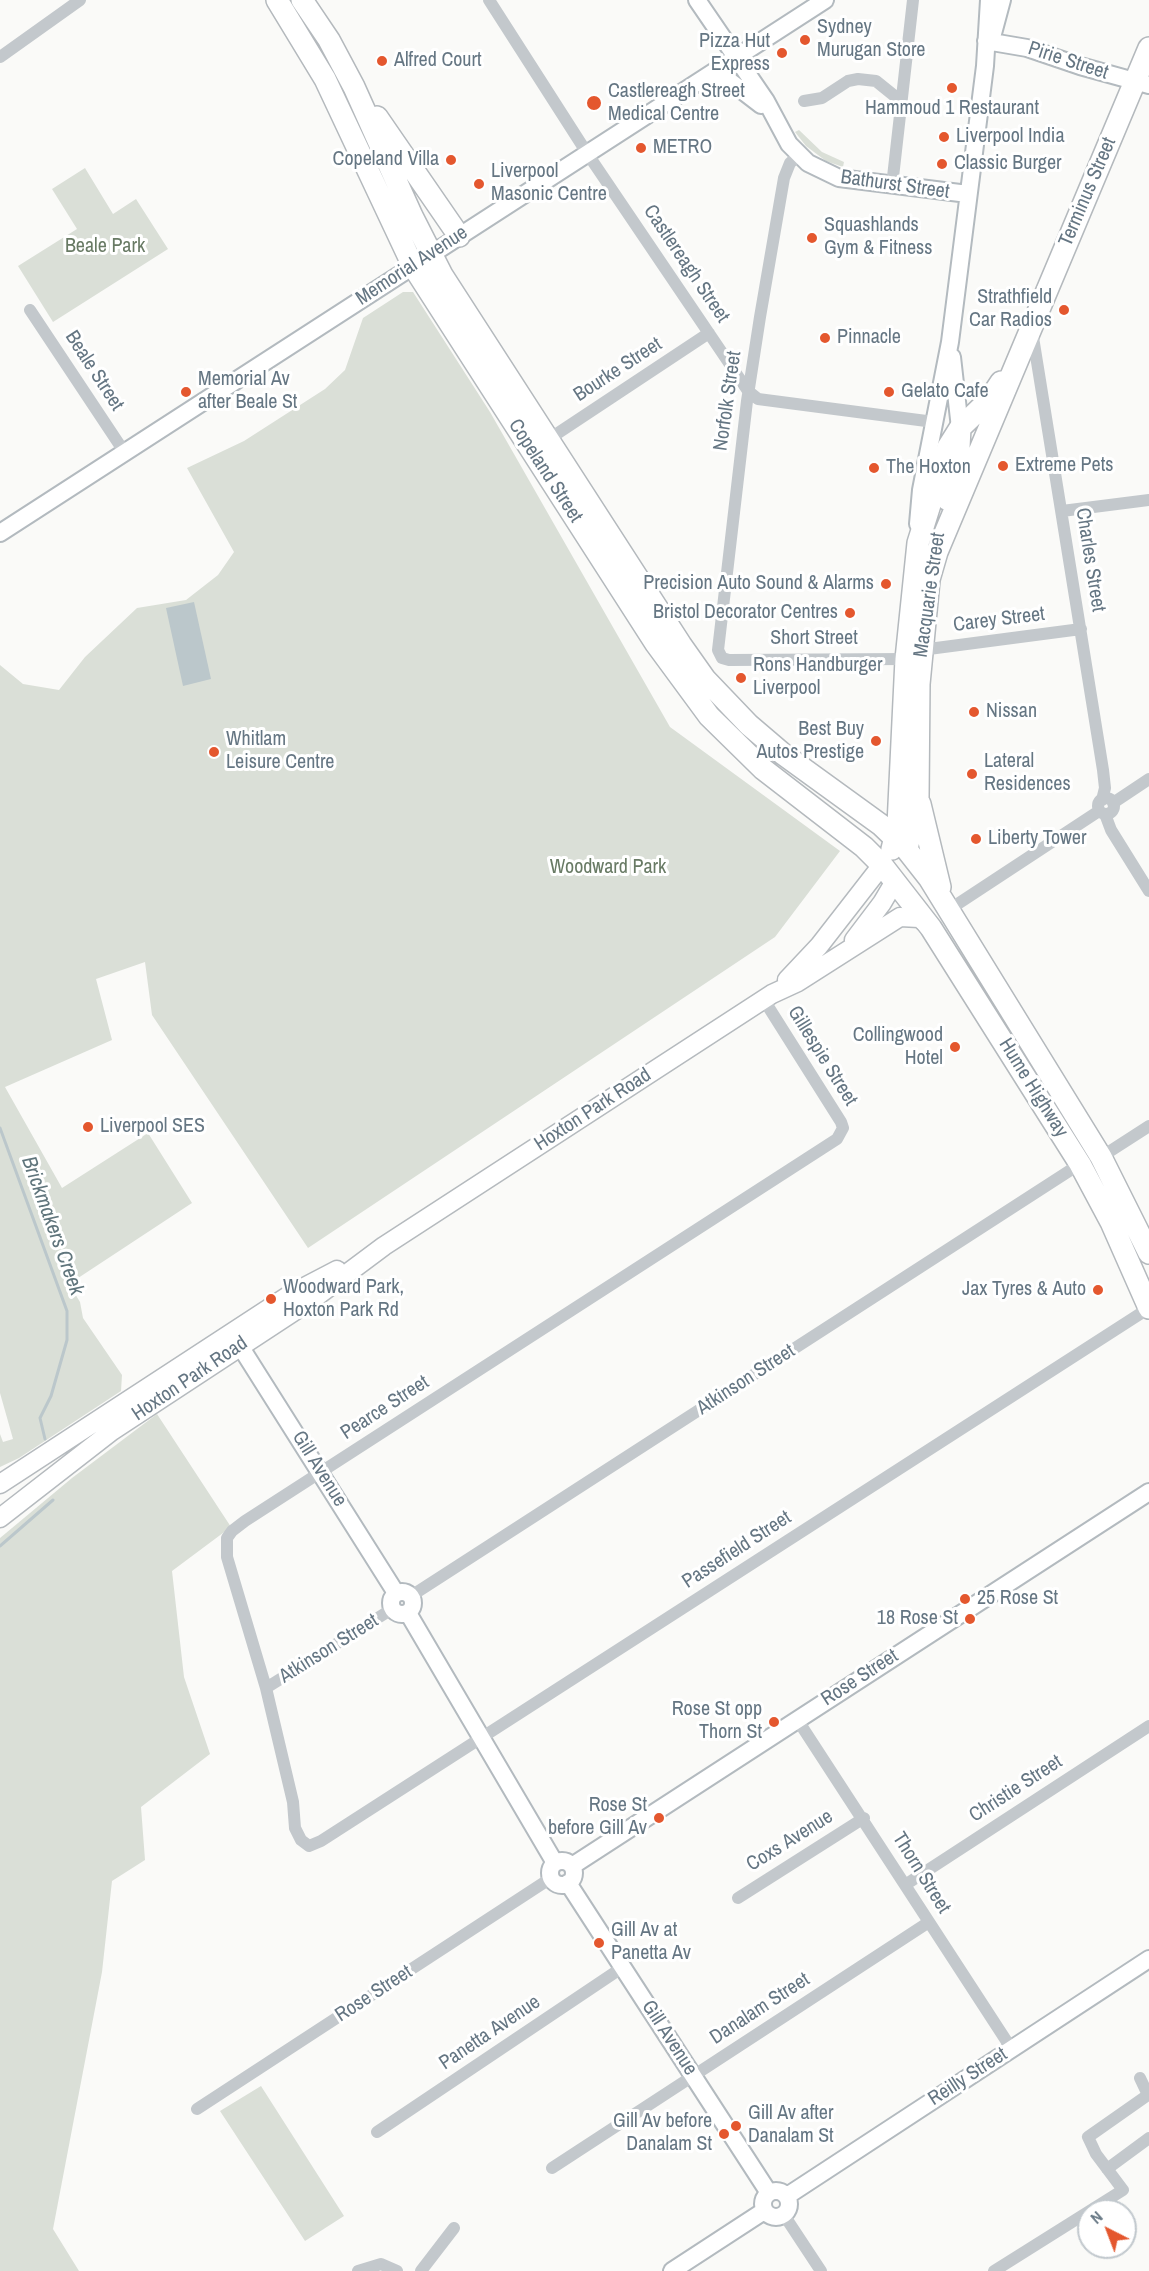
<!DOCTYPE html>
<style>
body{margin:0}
#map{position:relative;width:1149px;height:2271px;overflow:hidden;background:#fafaf8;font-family:"Archivo Narrow",sans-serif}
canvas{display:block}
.north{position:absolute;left:1077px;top:2199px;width:60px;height:60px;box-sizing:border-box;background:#fff;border:2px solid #c1c8cd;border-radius:50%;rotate:318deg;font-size:16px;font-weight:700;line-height:24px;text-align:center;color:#657683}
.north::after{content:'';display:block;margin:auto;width:21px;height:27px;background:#e4572e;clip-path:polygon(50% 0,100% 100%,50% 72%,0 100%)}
</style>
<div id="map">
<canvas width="1149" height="2271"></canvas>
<div class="north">N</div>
</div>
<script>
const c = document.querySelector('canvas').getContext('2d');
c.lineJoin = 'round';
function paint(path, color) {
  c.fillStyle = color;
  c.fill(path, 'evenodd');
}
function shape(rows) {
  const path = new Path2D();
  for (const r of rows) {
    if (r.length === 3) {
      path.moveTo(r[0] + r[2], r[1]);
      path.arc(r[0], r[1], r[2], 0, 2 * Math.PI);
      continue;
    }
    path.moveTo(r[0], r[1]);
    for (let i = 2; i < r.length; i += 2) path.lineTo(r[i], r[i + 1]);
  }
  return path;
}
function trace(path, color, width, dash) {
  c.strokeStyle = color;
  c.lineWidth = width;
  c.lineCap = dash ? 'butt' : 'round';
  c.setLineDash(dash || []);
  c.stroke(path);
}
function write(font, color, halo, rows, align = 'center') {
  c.font = font + ' "Archivo Narrow",sans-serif';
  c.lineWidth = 6;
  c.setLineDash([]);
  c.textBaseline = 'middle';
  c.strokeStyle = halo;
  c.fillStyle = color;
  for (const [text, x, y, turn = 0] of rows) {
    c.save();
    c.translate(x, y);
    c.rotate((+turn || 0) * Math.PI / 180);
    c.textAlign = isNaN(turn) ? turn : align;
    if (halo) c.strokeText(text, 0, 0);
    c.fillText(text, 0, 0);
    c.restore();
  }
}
const green = shape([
 [799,130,822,152,844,162,843,167,826,161,806,146,795,132],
 [85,168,113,214,136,199,168,249,53,322,18,266,77,229,52,189],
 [403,292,413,292,490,412,670,727,840,851,775,937,308,1248,152,1015,145,962,96,979,112,1040,5,1087,62,1188,148,1133,192,1203,69,1284,80,1302,83,1318,122,1375,121,1391,19,1458,0,1467,0,1434,3,1442,13,1439,0,1393,0,665,23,684,59,690,85,657,137,608,186,600,218,575,234,552,187,468,244,441,325,389,345,370,363,318],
 [157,1414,231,1527,172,1571,184,1677,210,1754,141,1807,145,1860,112,1881,102,1972,53,2229,79,2271,0,2271,0,1538,72,1478],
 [261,2086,344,2216,305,2241,220,2111]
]);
const water = shape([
 [194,602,211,679,183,686,166,608]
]);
const stream = shape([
 [0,1128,67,1311,67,1340,51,1396,40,1418,45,1439],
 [0,1546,53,1500]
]);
const street = shape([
 [489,0,587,153,748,391,758,399,934,422],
 [0,57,80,0],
 [804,101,822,98,848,81,858,79,876,81,902,102],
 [799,155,790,163,784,178,760,317,747,401,718,650,722,658,729,660,906,659],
 [892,186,913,0],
 [30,310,125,453],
 [1032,331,1103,770,1105,788,1102,800],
 [549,439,709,333],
 [1062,511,1149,500],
 [921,650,1081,629],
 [1106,806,8],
 [1113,803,1149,779],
 [1105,814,1111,830,1149,891],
 [950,909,1099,811],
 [764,1000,841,1122,843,1128,837,1139,245,1521,232,1531,227,1538,227,1557,266,1688,293,1802,295,1828,301,1840,309,1846,321,1841,1149,1308],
 [1101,1157,1149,1126],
 [411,1596,1080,1164],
 [266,1688,392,1609],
 [797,1719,1011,2048],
 [905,1885,1149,1726],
 [738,1898,864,1818],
 [197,2109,551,1878],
 [377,2132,623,1967],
 [552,2168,929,1922],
 [1107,2169,1149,2138],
 [784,2215,821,2271],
 [358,2271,381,2264,397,2271],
 [421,2271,454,2228],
 [994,2271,1123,2190,1096,2154,1088,2137,1148,2095,1140,2078]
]);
const secondary = shape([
 [697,0,766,101,789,144,808,163,839,178,968,194],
 [986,41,1027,48,1080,66,1149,85],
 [991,41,1002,0],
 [700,83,721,79,731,82,761,105],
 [952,357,960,428],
 [918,524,921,490,950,342,985,66,989,0],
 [0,533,825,0],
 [240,1346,396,1593],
 [402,1603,11],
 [408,1613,555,1863],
 [562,1873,12],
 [572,1866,1149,1492],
 [568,1883,769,2193],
 [776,2204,13],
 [787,2196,1149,1959],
 [672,2271,764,2211]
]);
const primary = shape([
 [854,940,882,903,895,881],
 [787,980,819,946,882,865],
 [0,1484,291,1294,337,1270],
 [0,1518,112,1431,313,1299,384,1246,772,994,798,982,900,917,919,918,930,926]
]);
const highway = shape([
 [277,0,325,79,413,266,656,644,709,716,763,769,864,847,882,865,931,928,1080,1164,1111,1222,1149,1308],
 [302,0,329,40,354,87,412,216,442,275,681,645,705,679,749,725,783,754,881,825,907,850,929,878,1101,1157,1149,1253],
 [377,117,459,236],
 [948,500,958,467,960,428],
 [928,583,937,552,1149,48],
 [920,804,940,887],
 [892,849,898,825,906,659,918,543,948,447,960,428,989,400,1001,382],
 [907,849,918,798,919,684,930,570]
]);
const markers = [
 [805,40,6,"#e4572e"],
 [782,53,6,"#e4572e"],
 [382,61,6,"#e4572e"],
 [952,88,6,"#e4572e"],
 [594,103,8,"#e4572e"],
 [944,137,6,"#e4572e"],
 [641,148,6,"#e4572e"],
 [451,160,6,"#e4572e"],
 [942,164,6,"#e4572e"],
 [479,184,6,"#e4572e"],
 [812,238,6,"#e4572e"],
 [1064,310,6,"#e4572e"],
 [825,338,6,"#e4572e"],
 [186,392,6,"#e4572e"],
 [889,392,6,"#e4572e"],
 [1003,466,6,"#e4572e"],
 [874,468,6,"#e4572e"],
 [886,584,6,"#e4572e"],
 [850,613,6,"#e4572e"],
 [741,678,6,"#e4572e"],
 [974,712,6,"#e4572e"],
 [876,741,6,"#e4572e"],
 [214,752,6,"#e4572e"],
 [972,774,6,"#e4572e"],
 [976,839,6,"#e4572e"],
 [955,1047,6,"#e4572e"],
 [88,1127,6,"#e4572e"],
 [1098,1290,6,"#e4572e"],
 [271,1299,6,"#e4572e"],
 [965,1599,6,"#e4572e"],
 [970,1619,6,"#e4572e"],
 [774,1722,6,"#e4572e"],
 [659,1818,6,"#e4572e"],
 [599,1943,6,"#e4572e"],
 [736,2126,6,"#e4572e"],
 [724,2134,6,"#e4572e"]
];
const poiNames = [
 ["Sydney",817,28],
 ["Murugan Store",817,51],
 ["Pizza Hut",770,42,"right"],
 ["Express",770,65,"right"],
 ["Alfred Court",394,61],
 ["Castlereagh Street",608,92],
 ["Medical Centre",608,115],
 ["Hammoud 1 Restaurant",952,109,"center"],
 ["Liverpool India",956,137],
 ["METRO",653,148],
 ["Copeland Villa",439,160,"right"],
 ["Classic Burger",954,164],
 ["Liverpool",491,172],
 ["Masonic Centre",491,195],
 ["Squashlands",824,226],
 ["Gym & Fitness",824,249],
 ["Strathfield",1052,298,"right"],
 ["Car Radios",1052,321,"right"],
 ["Pinnacle",837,338],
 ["Memorial Av",198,380],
 ["after Beale St",198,403],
 ["Gelato Cafe",901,392],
 ["Extreme Pets",1015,466],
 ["The Hoxton",886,468],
 ["Precision Auto Sound & Alarms",874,584,"right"],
 ["Bristol Decorator Centres",838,613,"right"],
 ["Rons Handburger",753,666],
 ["Liverpool",753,689],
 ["Nissan",986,712],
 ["Best Buy",864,730,"right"],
 ["Autos Prestige",864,753,"right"],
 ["Whitlam",226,740],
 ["Leisure Centre",226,763],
 ["Lateral",984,762],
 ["Residences",984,785],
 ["Liberty Tower",988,839],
 ["Collingwood",943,1036,"right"],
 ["Hotel",943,1059,"right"],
 ["Liverpool SES",100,1127],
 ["Woodward Park,",283,1288],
 ["Hoxton Park Rd",283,1311],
 ["Jax Tyres & Auto",1086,1290,"right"],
 ["25 Rose St",977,1599],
 ["18 Rose St",958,1619,"right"],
 ["Rose St opp",762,1710,"right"],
 ["Thorn St",762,1733,"right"],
 ["Rose St",647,1806,"right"],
 ["before Gill Av",647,1829,"right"],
 ["Gill Av at",611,1931],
 ["Panetta Av",611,1954],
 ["Gill Av after",748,2114],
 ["Danalam St",748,2137],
 ["Gill Av before",712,2122,"right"],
 ["Danalam St",712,2145,"right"]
];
const streetNames = [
 ["Pirie Street",1068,61,18],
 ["Bathurst Street",895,185,8],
 ["Terminus Street",1088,192,-67],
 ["Castlereagh Street",686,264,56],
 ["Memorial Avenue",412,266,-33],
 ["Bourke Street",618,370,-33],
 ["Beale Street",94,371,57],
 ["Norfolk Street",728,401,-82],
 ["Copeland Street",545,471,57],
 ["Charles Street",1090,560,81],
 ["Macquarie Street",930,595,-82],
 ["Carey Street",999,620,-7],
 ["Short Street",814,639],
 ["Gillespie Street",822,1056,58],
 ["Hume Highway",1033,1088,58],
 ["Hoxton Park Road",593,1110,-33],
 ["Hoxton Park Road",190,1379,-34],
 ["Atkinson Street",746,1380,-33],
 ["Pearce Street",385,1408,-33],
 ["Gill Avenue",319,1469,58],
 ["Passefield Street",737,1550,-33],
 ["Atkinson Street",329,1649,-32],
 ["Rose Street",860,1678,-33],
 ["Christie Street",1016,1789,-33],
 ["Coxs Avenue",790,1841,-32],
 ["Thorn Street",921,1873,58],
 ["Rose Street",374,1994,-33],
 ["Danalam Street",760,2009,-33],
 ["Panetta Avenue",490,2033,-34],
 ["Gill Avenue",669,2038,57],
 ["Reilly Street",968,2077,-33]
];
const parkNames = [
 ["Beale Park",105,247],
 ["Woodward Park",608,868]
];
const waterNames = [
 ["Brickmakers Creek",52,1226,70]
];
paint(green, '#dadfd7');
paint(water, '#bbc7cb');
trace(stream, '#bbc7cb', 3);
trace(secondary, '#b3babf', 20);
trace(primary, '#b5babe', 21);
trace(highway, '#b4b9bd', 24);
trace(street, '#c3c8cc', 12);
trace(secondary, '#fff', 16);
trace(primary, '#fff', 18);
trace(highway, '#fff', 21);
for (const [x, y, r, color] of markers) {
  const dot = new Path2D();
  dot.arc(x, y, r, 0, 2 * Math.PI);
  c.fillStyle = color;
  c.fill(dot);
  trace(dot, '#fff', 2);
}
write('20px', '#657683', '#fff', poiNames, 'left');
write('20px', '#657683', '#fff', streetNames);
write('20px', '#687a64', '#fff', parkNames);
write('italic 21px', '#60757c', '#fff', waterNames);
</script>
